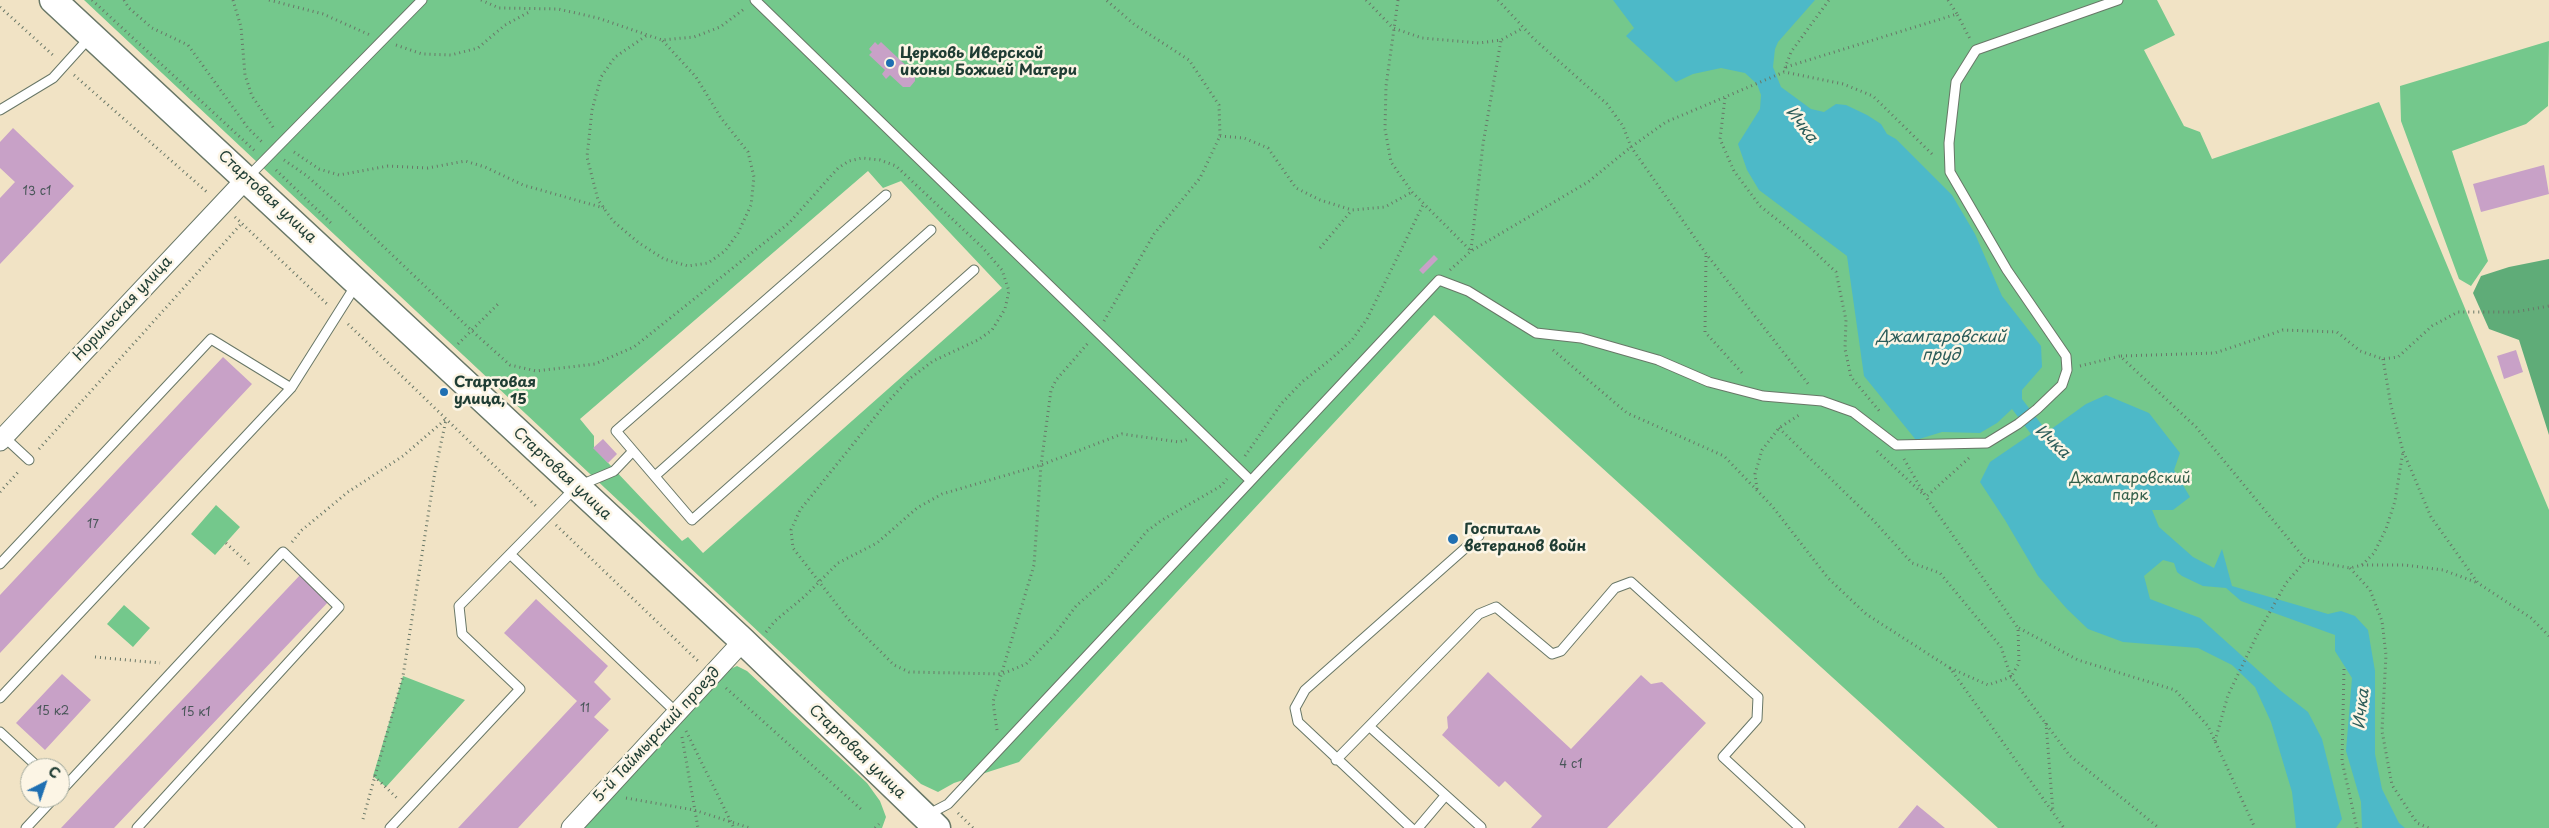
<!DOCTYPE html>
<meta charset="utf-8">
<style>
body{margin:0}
#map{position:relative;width:2549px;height:828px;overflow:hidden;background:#f1e3c5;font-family:"Playpen Sans",sans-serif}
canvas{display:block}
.north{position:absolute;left:20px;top:758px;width:50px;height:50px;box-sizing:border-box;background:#fcf5e5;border:1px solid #a4ab9e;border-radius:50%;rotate:41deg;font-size:14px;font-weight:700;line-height:20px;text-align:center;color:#1f3d34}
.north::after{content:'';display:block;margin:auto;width:18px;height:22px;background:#1f6fb2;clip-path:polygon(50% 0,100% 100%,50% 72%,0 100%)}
</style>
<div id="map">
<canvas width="2549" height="828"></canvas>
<div class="north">С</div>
</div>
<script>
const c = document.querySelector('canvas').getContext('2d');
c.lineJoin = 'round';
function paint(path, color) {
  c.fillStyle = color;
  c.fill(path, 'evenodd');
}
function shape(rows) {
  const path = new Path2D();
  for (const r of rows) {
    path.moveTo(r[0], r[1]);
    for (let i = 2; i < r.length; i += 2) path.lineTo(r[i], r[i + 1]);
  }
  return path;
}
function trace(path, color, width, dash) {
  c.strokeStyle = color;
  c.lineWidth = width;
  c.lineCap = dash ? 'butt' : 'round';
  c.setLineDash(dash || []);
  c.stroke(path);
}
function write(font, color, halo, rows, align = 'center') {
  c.font = font + ' "Playpen Sans",sans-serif';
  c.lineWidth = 5;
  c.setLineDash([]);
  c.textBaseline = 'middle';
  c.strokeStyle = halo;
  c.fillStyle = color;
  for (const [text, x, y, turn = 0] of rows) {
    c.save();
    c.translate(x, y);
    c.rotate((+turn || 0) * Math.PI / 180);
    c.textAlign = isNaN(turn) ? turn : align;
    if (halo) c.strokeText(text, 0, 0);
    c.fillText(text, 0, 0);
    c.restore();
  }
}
const green = shape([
 [84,0,2157,0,2175,35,2144,50,2184,126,2200,132,2212,159,2379,102,2549,510,2549,828,1998,828,1434,315,1019,762,954,783,938,792,921,784],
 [868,171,883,188,901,181,1002,288,703,553,688,537,682,541,594,448,594,436,580,419],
 [2549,41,2548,106,2526,124,2452,151,2488,261,2471,286,2459,279,2401,121,2400,86],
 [216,505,240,527,215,555,191,534],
 [124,605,150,628,133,647,107,624],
 [737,666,747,671,867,783,880,801,886,817,882,828,579,828,728,670],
 [403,676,465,700,386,787,373,776]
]);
const forest = shape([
 [2549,259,2549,435,2519,340,2489,329,2473,293,2481,276,2509,267]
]);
const water = shape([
 [1613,0,1815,0,1778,42,1775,49,1773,67,1781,87,1811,109,1824,112,1836,104,1846,105,1867,115,1881,124,1887,134,1896,139,1952,195,1975,234,2002,296,2041,346,2042,367,2022,390,2022,399,2042,425,2050,430,2086,404,2106,395,2149,413,2180,453,2174,470,2190,497,2173,510,2152,510,2159,527,2193,557,2214,568,2222,549,2232,586,2328,614,2341,611,2355,616,2368,630,2375,671,2375,754,2382,789,2399,823,2405,828,2362,828,2361,802,2346,751,2352,678,2335,651,2335,635,2241,601,2226,588,2203,586,2182,576,2177,572,2174,563,2163,560,2144,576,2150,599,2200,618,2281,691,2308,712,2322,739,2342,819,2336,828,2296,828,2292,792,2271,722,2255,687,2232,665,2198,648,2123,642,2088,629,2067,609,2038,576,2005,520,1980,482,1990,462,2031,434,2012,409,1997,423,1980,433,1942,432,1916,440,1864,376,1847,256,1759,190,1747,170,1738,144,1760,109,1761,95,1757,84,1745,73,1721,68,1693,74,1676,82,1626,36,1634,28]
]);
const building = shape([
 [875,42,878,45,881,42,915,74,915,81,910,87,903,87,890,75,886,79,882,74,885,70,869,55,872,52,869,49],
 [13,128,74,186,0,264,0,198,15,182,0,168,0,142],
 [2544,165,2549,194,2481,212,2473,184],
 [1434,255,1438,259,1423,274,1419,270],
 [2516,350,2523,372,2504,379,2497,356],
 [223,357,252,384,0,653,0,595],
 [603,439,617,454,608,463,593,448],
 [302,573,330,600,114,828,61,828],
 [536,599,608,666,594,682,611,699,594,717,609,730,518,828,458,828,577,701,504,633],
 [1488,672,1571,749,1641,675,1651,684,1662,682,1706,723,1607,828,1531,828,1542,816,1505,781,1499,787,1442,735,1448,728,1447,717],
 [62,674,91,700,45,750,16,723],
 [1917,805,1945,828,1898,828]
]);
const path = shape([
 [92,0,255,151],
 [124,0,129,8,152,28,188,45,248,128,262,142],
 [233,0,241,27,245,75,252,96,275,130],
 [269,0,323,14,370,35],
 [481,0,499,8,558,9,598,18,662,40,694,37,720,27,744,9],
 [1366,0,1393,28,1422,38,1479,43,1501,40,1523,28],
 [1398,0,1386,86,1385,129,1391,162,1412,192,1471,251],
 [1498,0,1534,39,1607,104,1623,126,1631,147,1707,255,1809,385],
 [1948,0,1957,14],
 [0,7,55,57],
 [646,36,615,57,601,77,592,110,587,157,598,200,613,221,639,243,664,259,688,266,708,263,725,251,738,233,751,205,754,177,748,152,721,118,696,77,662,40],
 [396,45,422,54,451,55,478,48,505,25,531,11],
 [1786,67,1957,14,1970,39],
 [1785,68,1791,52,1829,0],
 [74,75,208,193],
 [1725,98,1720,139,1734,171,1760,206,1799,237,1836,272,1846,320,1845,349,1851,377,1881,413],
 [1220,136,1244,138,1268,148,1296,188,1320,200,1352,210,1385,207,1412,192],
 [294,152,319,169,339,175,388,166,428,168,465,161,485,167,523,185,604,208],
 [284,160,307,176,342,207,471,330,510,365,536,371,595,364,634,347,789,223,838,168,849,161,862,158,880,160,896,166,982,247,1002,270,1009,291,1005,309,992,330,978,340,933,361,909,379,883,407,800,510,791,530,793,548,848,619,894,665,909,672,1002,674,1026,664,1055,634,1076,606,1108,578,1147,531,1162,520,1221,486,1227,479],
 [276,170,333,225],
 [235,217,327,304],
 [1320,248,1352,210],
 [1471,250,1483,144,1501,40],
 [1706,256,1705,332,1744,375],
 [1450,270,1471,251,1588,182,1631,147,1666,122,1784,72,1843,84,1873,96,1934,156],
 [1104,321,1154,234,1200,178,1220,136,1219,105,1189,60,1135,25,1106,0],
 [348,324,537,507],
 [458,344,498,304],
 [1553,350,1627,413,1724,456,1772,506,1828,578,1866,614,1950,668,2064,828],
 [2121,356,2215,353,2283,330,2337,332,2360,351,2383,359,2398,357,2432,326,2458,312,2515,312,2549,306],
 [2383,359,2391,406,2403,451,2431,517,2478,583,2531,618,2549,636],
 [2080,366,2120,356,2196,427,2306,560,2350,568,2362,565,2405,565,2443,570,2478,583],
 [1779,428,1873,520,1912,563,1940,573,2001,647,2011,677,2019,663,2018,628,1926,497,1969,458],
 [39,449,242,223],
 [1877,451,1922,493],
 [1245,456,1281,404,1302,382,1330,360,1352,340,1367,319,1424,203],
 [1904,459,1926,497],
 [1757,489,1755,474,1762,450,1779,428,1799,415],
 [0,492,20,470],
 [556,525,698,661],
 [292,542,302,530,348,492,403,456,446,419],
 [226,543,251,566],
 [2362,565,2374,553,2386,529,2395,501,2403,451],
 [2350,568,2370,590,2382,621,2386,655,2382,731,2392,785,2417,823,2429,828],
 [2019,628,2078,660,2175,690,2208,726,2255,828],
 [766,632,775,621,805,596,838,563,877,543,917,508,942,494,1041,465,1122,434,1179,442,1189,439],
 [95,657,160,663],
 [1950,668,1988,685,2011,677,2070,756,2159,828],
 [2344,669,2342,761,2357,828],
 [726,688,863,811],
 [2046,723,2053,812],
 [997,730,993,702,1034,565,1041,465,1051,390,1056,380,1089,342],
 [686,731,734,828],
 [682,737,698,828],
 [2215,741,2228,695,2256,637,2286,583,2306,560],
 [374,776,398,799],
 [626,798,694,810,750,828],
 [958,813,973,828],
 [363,819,403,676,435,471,446,420],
 [875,828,879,824]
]);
const lane = shape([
 [755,0,1250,480],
 [0,110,53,78,90,37],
 [247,178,422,0],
 [886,195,616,431,692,520,974,270],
 [2,435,29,460],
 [655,476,931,230],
 [510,554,678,714],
 [0,564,211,339,291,388],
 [0,698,291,388,356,285],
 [1370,727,1481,827,1480,828],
 [0,732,39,768],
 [1336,760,1479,614,1496,607,1552,654,1561,651,1615,588,1631,582,1758,697,1757,719,1723,757,1800,828],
 [60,792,283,552,339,607,137,828],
 [927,815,948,804,1439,280,1468,291,1536,333,1581,338,1658,360,1709,382,1763,396,1822,401,1853,412,1896,445,1987,443,2018,424,2037,409,2062,385,2067,370,2066,356,2007,270,1950,172,1949,143,1956,82,1976,50,2118,0],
 [26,828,54,798],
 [390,828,520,689,462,634,459,606,576,487,614,471,633,451],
 [1411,828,1298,722,1295,708,1305,690,1479,536],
 [1418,828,1445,796]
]);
const street = shape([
 [0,441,247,178],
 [571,828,743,641]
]);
const secondary = shape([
 [53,0,743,641,937,828]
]);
const markers = [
 [890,63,5,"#1f6fb2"],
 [444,392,5,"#1f6fb2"],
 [1453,539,6,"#1f6fb2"]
];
const numberNames = [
 ["13 с1",37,192],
 ["17",93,525],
 ["11",585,709],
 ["15 к2",53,712],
 ["15 к1",196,713],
 ["4 с1",1571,765]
];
const poiNames = [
 ["Церковь Иверской",900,54],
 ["иконы Божией Матери",900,71],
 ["Стартовая",454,383],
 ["улица, 15",454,400],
 ["Госпиталь",1464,530],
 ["ветеранов войн",1464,547]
];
const streetNames = [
 ["Стартовая улица",267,197,43],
 ["Норильская улица",123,309,-47],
 ["Стартовая улица",562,474,43],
 ["5-й Таймырский проезд",657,735,-47],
 ["Стартовая улица",857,752,44]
];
const parkNames = [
 ["Джамгаровский",2130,479],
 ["парк",2130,496]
];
const waterNames = [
 ["Ичка",1801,125,52],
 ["Джамгаровский",1941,338],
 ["пруд",1941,356],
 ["Ичка",2052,442,43],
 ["Ичка",2362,709,-84]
];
paint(green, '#74c88c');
paint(forest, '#5fac78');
paint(water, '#4db9c8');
paint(building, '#c8a1c7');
trace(lane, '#687767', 11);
trace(street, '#687767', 21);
trace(secondary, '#687767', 29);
trace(path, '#687767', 3, [1, 4]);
trace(lane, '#fff', 9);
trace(street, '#fff', 19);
trace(secondary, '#fff', 26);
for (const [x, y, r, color] of markers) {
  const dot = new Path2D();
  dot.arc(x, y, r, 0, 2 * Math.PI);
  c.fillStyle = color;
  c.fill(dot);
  trace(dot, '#fcf5e5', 2);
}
write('12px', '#495659', null, numberNames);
write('bold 15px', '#1f3d34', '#fcf5e5', poiNames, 'left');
write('15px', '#1f3d34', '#fcf5e5', streetNames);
write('15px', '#34604a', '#fcf5e5', parkNames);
write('italic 16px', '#2a5c59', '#fcf5e5', waterNames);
</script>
